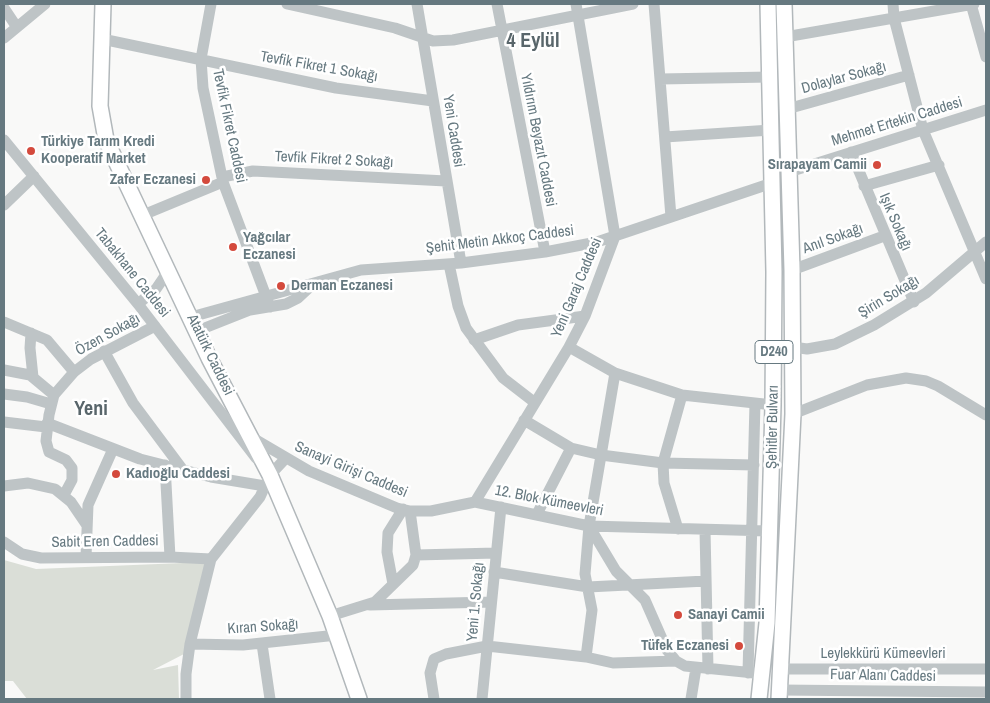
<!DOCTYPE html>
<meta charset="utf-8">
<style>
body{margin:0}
#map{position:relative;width:990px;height:703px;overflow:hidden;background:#f9f9f8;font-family:"Archivo Narrow",sans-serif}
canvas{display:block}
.frame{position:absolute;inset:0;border:5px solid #667980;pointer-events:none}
</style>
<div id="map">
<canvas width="990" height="703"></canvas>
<div class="frame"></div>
</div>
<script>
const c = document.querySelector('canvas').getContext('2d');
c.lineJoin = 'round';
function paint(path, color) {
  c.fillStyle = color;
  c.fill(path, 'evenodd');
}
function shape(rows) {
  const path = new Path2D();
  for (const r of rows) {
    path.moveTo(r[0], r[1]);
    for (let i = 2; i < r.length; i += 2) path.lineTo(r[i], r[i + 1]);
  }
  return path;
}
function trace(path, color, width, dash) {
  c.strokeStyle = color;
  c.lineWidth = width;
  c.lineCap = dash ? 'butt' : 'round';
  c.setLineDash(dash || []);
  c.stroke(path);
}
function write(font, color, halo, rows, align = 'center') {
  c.font = font + ' "Archivo Narrow",sans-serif';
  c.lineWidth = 5;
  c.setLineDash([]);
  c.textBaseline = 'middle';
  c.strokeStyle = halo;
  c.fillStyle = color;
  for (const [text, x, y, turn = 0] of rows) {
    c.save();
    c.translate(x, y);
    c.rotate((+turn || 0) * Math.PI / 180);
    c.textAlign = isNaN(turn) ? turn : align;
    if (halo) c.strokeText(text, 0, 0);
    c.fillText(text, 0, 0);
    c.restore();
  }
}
const green = shape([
 [4,560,36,569,207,562,184,654,153,670,178,665,179,699,27,699,13,681,4,681]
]);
const minor = shape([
 [211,4,201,59,203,88,223,182,270,307],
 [287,4,395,28,433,41,453,40,633,4],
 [417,4,461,263],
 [497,4,545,252],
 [654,4,671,217],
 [893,4,894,18,923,130,986,279],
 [971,4,986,57],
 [4,8,16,26],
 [785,37,974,4],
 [4,38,45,4],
 [102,39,336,88,433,101],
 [660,79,770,77],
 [787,109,909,75],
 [665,137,771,130],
 [4,140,138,304,256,458],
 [851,152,914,302],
 [789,172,986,110],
 [222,177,253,171,446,181],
 [864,186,939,165],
 [4,205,34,176],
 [143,215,223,182],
 [449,264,458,306,466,328,503,378,534,402],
 [792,270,884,236],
 [138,304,156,289,169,270],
 [191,317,361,270,461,263,545,252,597,242,772,183],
 [4,322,47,340,74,372],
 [197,331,250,310,286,304,298,298,312,285],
 [31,333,30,348,33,377],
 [474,340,518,325,585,316],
 [569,347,615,373,682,395,773,405],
 [793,347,807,349,835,344,874,325,926,293,986,242],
 [104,351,133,403,183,470],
 [4,370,30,375,54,395],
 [4,394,27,397,51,404],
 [793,414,867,385,906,378,926,381,938,386,986,415],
 [524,420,571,448,601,455,663,463,754,465],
 [4,422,46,427],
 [47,423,140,459,211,477,265,486],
 [251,437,309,471,397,508,410,511,431,511,475,502,589,526,770,531],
 [165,465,170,557],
 [4,486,28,483,55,489,71,502,86,524],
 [64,495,72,480,72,468,66,460,49,452,46,441,49,415,54,395,74,372,91,359,155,326],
 [475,502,569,347,585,316,615,236,576,4],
 [537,514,571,448],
 [589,526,616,571,645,600,667,650,676,661,685,666,754,673],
 [678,529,664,483,663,463,682,395],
 [705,530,708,669],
 [4,542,22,554,41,558,170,557,211,559],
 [416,555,496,553],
 [86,557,88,505,113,449],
 [494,572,588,587,706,581],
 [393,584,387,552,388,533,403,509],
 [370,605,491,602],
 [330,616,375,602,413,565,416,555,410,511],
 [190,644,243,645,337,635],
 [262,644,270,699],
 [586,657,592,610,585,574,589,526,615,373],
 [780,669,986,669],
 [748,673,755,403],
 [779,690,986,692],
 [186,699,186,674,190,644,211,559,260,497,270,475,285,459],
 [434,699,430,673,434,659,446,654,487,646,586,657,613,663,676,661],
 [482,699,501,507],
 [691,699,696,668]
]);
const major = shape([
 [103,4,100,106,106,140,209,358,270,475,330,616,359,699],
 [759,699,767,623,773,405,774,272,768,4],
 [779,699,793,414,792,270,784,4]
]);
const markers = [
 [31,151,5,"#d44a3d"],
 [877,165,5,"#d44a3d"],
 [206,180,5,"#d44a3d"],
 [233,247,5,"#d44a3d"],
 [281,286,5,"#d44a3d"],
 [116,474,5,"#d44a3d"],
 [678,615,5,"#d44a3d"],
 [739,646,5,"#d44a3d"]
];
const shields = [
 [774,352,38]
];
const shieldNames = [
 ["D240",774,352]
];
const streetNames = [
 ["Tevfik Fikret 1 Sokağı",319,67,10],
 ["Dolaylar Sokağı",844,78,-15],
 ["Mehmet Ertekin Caddesi",897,122,-17],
 ["Tevfik Fikret Caddesi",229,126,78],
 ["Yeni Caddesi",453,131,81],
 ["Yıldırım Beyazıt Caddesi",538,140,79],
 ["Tevfik Fikret 2 Sokağı",334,160,3],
 ["Işık Sokağı",895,222,67],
 ["Anıl Sokağı",833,239,-20],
 ["Şehit Metin Akkoç Caddesi",500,240,-7],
 ["Tabakhane Caddesi",132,273,51],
 ["Yeni Garaj Caddesi",577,288,-67],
 ["Şirin Sokağı",889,297,-31],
 ["Özen Sokağı",108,335,-29],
 ["Atatürk Caddesi",210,355,64],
 ["Şehitler Bulvarı",773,427,-89],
 ["Sanayi Girişi Caddesi",351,470,23],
 ["12. Blok Kümeevleri",549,501,11],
 ["Sabit Eren Caddesi",105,542,-1],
 ["Yeni 1. Sokağı",476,602,-85],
 ["Kıran Sokağı",263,627,-4],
 ["Leylekkürü Kümeevleri",883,654],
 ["Fuar Alanı Caddesi",883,676,1]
];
const poiNames = [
 ["Türkiye Tarım Kredi",41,142],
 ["Kooperatif Market",41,159],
 ["Sırapayam Camii",867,165,"right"],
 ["Zafer Eczanesi",196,180,"right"],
 ["Yağcılar",243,238],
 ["Eczanesi",243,255],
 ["Derman Eczanesi",291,286],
 ["Kadıoğlu Caddesi",126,474],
 ["Sanayi Camii",688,615],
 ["Tüfek Eczanesi",729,646,"right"]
];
const districtNames = [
 ["4 Eylül",533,42],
 ["Yeni",91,410]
];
paint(green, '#daded7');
trace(major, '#b2b8bb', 18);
trace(minor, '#bec4c6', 11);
trace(major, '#fff', 15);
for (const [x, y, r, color] of markers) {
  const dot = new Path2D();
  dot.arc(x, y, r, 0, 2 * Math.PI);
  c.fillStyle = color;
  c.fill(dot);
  trace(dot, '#fff', 2);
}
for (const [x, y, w] of shields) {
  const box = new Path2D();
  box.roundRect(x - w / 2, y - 11.5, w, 23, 4);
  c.fillStyle = '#fff';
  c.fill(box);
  trace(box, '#667980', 1);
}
write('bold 14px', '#667980', null, shieldNames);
write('15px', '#667980', '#fff', streetNames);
write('bold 15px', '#667980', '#fff', poiNames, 'left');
write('bold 20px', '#59666b', '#fff', districtNames);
</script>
